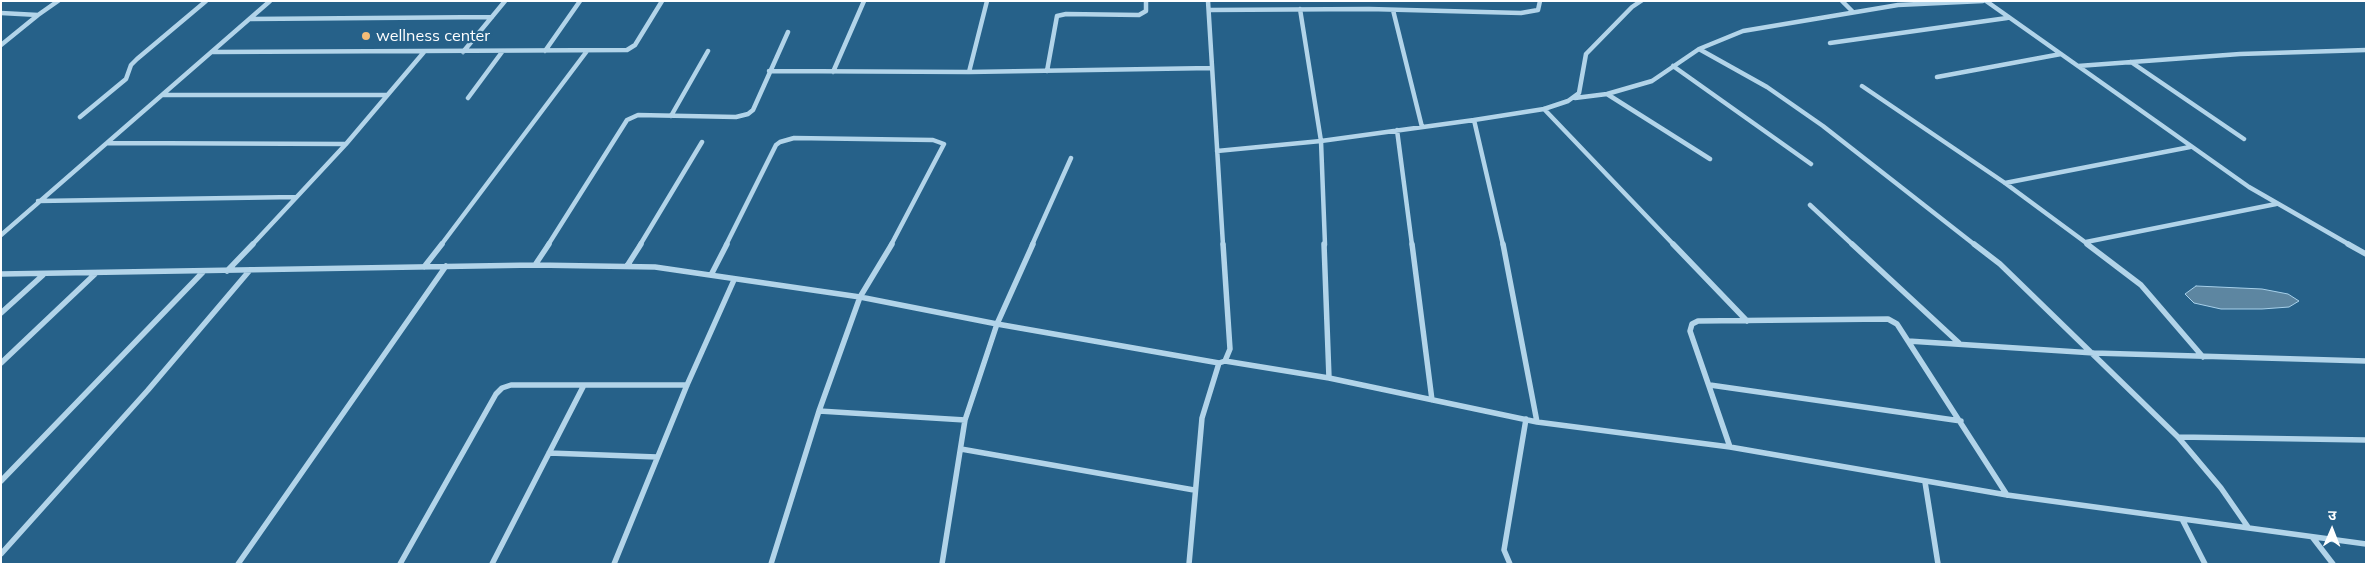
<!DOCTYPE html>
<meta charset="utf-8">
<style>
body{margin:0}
#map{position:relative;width:2367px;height:565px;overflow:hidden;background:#266189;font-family:Mulish,"Noto Sans Devanagari",sans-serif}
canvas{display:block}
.frame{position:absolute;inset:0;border:2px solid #fff;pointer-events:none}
.north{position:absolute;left:2307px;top:505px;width:50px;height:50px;-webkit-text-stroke:4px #266189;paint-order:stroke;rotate:1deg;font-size:14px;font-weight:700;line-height:20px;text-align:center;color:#fff}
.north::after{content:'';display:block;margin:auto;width:18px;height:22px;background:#fff;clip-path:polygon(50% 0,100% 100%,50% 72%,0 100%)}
</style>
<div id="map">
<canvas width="2367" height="565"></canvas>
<div class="frame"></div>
<div class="north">उ</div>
</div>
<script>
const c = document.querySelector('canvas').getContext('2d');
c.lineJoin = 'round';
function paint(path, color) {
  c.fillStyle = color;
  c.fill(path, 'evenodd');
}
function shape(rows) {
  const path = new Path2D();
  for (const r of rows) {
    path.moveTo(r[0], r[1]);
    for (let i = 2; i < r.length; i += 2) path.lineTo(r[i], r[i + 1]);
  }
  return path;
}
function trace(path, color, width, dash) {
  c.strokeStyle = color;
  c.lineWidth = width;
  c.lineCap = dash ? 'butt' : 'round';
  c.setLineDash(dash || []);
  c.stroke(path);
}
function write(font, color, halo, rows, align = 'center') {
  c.font = font + ' Mulish,sans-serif';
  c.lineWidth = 4.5;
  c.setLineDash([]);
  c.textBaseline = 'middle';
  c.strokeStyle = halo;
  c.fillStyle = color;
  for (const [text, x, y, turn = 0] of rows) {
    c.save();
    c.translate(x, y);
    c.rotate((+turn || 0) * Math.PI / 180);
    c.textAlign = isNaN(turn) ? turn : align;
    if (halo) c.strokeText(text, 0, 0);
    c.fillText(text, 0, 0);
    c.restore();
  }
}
const water = shape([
 [2196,286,2262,289,2288,294,2299,301,2289,307,2262,309,2221,309,2194,303,2185,294,2196,286]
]);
const streetFar1 = shape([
 [1208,1,1223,245],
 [1842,1,1853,12],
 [1986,1,2249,187,2350,245],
 [1300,9,1321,141,1325,245],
 [1209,10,1369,9,1521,13,1538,10,1540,1],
 [1393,10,1422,127],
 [1,13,38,15,1,45],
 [38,15,58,1],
 [251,19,492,17],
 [1830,43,2007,18],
 [1699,49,1767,87,1823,126,1975,245],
 [545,51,580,1],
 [213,52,627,50,635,45,662,1],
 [463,52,505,1],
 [2131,62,2244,139],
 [1673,66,1811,164],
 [2078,66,2240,54,2366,50],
 [769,71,969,72,1212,68],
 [1047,71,1057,16,1066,14,1139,15,1146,11,1146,1],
 [833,72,864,1],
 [969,72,987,1],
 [1937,77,2061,54],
 [1862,86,2005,183,2089,245],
 [1607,94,1710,159],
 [162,95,387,95],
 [468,98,502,52],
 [1575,98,1607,94,1652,81,1699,49,1743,31,1898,5,1983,1],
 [1544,109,1674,245],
 [671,116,708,51],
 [80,117,126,79,131,65,137,59,206,1],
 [1474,120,1503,245],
 [1397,130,1412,245],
 [107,143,346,144],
 [1217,151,1321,141,1474,120,1544,109,1568,101,1579,93,1586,54,1632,7,1641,1],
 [2005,183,2190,147],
 [38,201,296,197],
 [1810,205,1853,245],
 [1,235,270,1],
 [2086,242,2276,204],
 [252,245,346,144,424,52],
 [441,245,587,51],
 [548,245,627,120,638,115,736,117,748,114,753,110,788,32],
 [640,245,702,142],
 [726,245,776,145,780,142,794,138,933,140,944,144,891,245],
 [1032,245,1071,158]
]);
const street = shape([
 [1324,244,1329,378],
 [1412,244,1432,400],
 [1503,244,1537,422],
 [1673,244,1747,321],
 [1852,244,1959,343],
 [1974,244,2000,264,2178,437,2221,488,2248,527],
 [2087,244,2141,285,2203,357],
 [2348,244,2366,254],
 [535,265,549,244],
 [627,266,641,244],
 [424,267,442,244],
 [227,271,253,244],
 [1,274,535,265,655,267,860,297,997,324,1219,363,1225,361,1230,349,1223,244],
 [711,275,727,244],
 [1,313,43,275],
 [1908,341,2094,353,2366,361],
 [1225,361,1329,378,1537,422,1730,447,2007,495,2366,544],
 [1,363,95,274],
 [1710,385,1961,421],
 [819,411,965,420],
 [2178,437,2366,440],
 [1730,447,1690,331,1692,324,1698,321,1888,319,1897,324,2007,495],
 [961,449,1194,490],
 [549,453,657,457],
 [1,481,203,272],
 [1925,482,1938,564],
 [2182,519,2205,564],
 [2313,538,2333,564],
 [1,554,148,390,250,270],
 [238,564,446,266],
 [400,564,496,394,502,388,511,385,687,385],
 [492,564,584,385],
 [614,564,687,385,734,280],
 [771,564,819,411,860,297,892,244],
 [942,564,965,420,997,324,1033,244],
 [1189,564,1202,418,1219,363],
 [1510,564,1504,550,1526,419]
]);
const markers = [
 [366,36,5,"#f3bc77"]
];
const farPoinames = [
 ["wellness center",376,36]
];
paint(water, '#5d86a1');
trace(water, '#a7d0ea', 1);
trace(streetFar1, '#b2d4e9', 4.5);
trace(street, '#b2d4e9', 5.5);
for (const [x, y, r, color] of markers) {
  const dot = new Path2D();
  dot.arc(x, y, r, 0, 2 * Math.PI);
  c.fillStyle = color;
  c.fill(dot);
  trace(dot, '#266189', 2);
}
write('16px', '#fff', '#266189', farPoinames, 'left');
</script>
